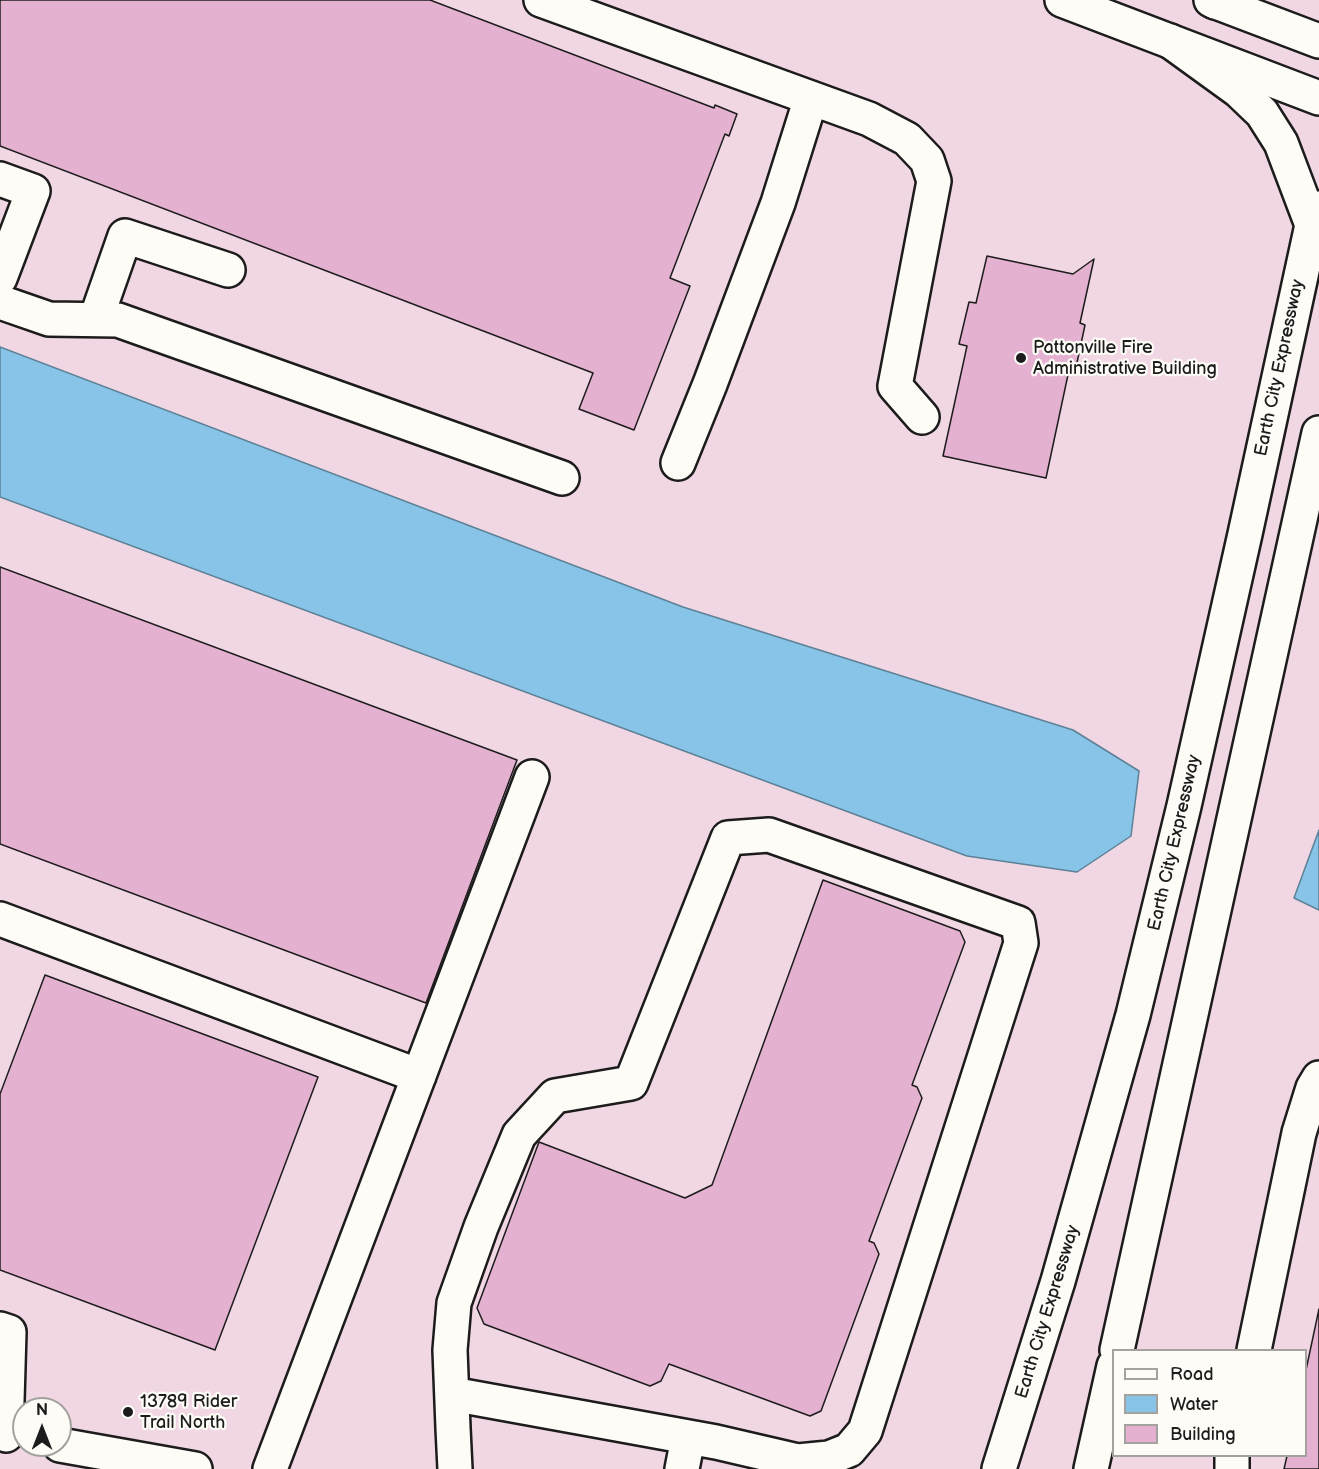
<!DOCTYPE html>
<style>
body{margin:0}
#map{position:relative;width:1319px;height:1469px;overflow:hidden;background:#f6e6eb;font-family:"Balsamiq Sans",sans-serif}
canvas{display:block}
.legend{position:absolute;left:1112px;top:1349px;width:195px;height:108px;box-sizing:border-box;background:#fdfcf7;border:2px solid #a3a29f;margin:0;padding:8px 10px;list-style:none;font-size:18px;color:#1c1c1c}
.legend li{display:flex;align-items:center;gap:12px;height:30px}
.legend b{width:30px;border:2px solid #a3a29f}
.north{position:absolute;left:12px;top:1397px;width:60px;height:60px;box-sizing:border-box;background:#fdfcf7;border:2px solid #a3a29f;border-radius:50%;rotate:0deg;font-size:16px;font-weight:700;line-height:24px;text-align:center;color:#1c1c1c}
.north::after{content:'';display:block;margin:auto;width:21px;height:27px;background:#1c1c1c;clip-path:polygon(50% 0,100% 100%,50% 72%,0 100%)}
</style>
<div id="map">
<canvas width="1319" height="1469"></canvas>
<ul class="legend">
<li><b style="height:8px;background:#fdfcf7"></b>Road</li>
<li><b style="height:16px;background:#88c4e7"></b>Water</li>
<li><b style="height:16px;background:#e4b2d0"></b>Building</li>
</ul>
<div class="north">N</div>
</div>
<script>
const c = document.querySelector('canvas').getContext('2d');
c.lineJoin = 'round';
function paint(path, color) {
  c.fillStyle = color;
  c.fill(path, 'evenodd');
}
function shape(rows) {
  const path = new Path2D();
  for (const r of rows) {
    path.moveTo(r[0], r[1]);
    for (let i = 2; i < r.length; i += 2) path.lineTo(r[i], r[i + 1]);
  }
  return path;
}
function trace(path, color, width, dash) {
  c.strokeStyle = color;
  c.lineWidth = width;
  c.lineCap = dash ? 'butt' : 'round';
  c.setLineDash(dash || []);
  c.stroke(path);
}
function write(font, color, halo, rows, align = 'center') {
  c.font = font + ' "Balsamiq Sans",sans-serif';
  c.lineWidth = 4.5;
  c.setLineDash([]);
  c.textBaseline = 'middle';
  c.strokeStyle = halo;
  c.fillStyle = color;
  for (const [text, x, y, turn = 0] of rows) {
    c.save();
    c.translate(x, y);
    c.rotate((+turn || 0) * Math.PI / 180);
    c.textAlign = isNaN(turn) ? turn : align;
    if (halo) c.strokeText(text, 0, 0);
    c.fillText(text, 0, 0);
    c.restore();
  }
}
const built = shape([
 [0,0,1319,0,1319,1469,0,1469],
 [1114,1350,1306,1350,1306,1456,1114,1456],
 [24,1409,60,1409,60,1445,24,1445]
]);
const water = shape([
 [0,347,683,607,1073,730,1139,771,1131,836,1077,872,967,856,0,497,0,347],
 [1319,830,1319,910,1294,898,1319,830]
]);
const building = shape([
 [0,0,430,0,714,108,715,105,737,114,729,136,725,134,670,278,690,286,634,430,579,409,593,373,0,146,0,0],
 [987,256,1073,274,1094,259,1080,323,1085,325,1075,372,1069,370,1046,478,943,456,967,346,959,344,969,302,976,303,987,256],
 [0,567,517,760,426,1003,0,844,0,567],
 [823,880,960,931,965,942,912,1085,917,1087,922,1098,869,1241,874,1243,879,1254,821,1411,810,1416,669,1364,661,1381,650,1386,484,1324,477,1308,539,1142,685,1198,712,1185,823,880],
 [45,975,318,1077,215,1350,0,1270,0,1094,45,975],
 [1319,1309,1319,1469,1284,1469,1287,1456,1306,1456,1306,1370,1319,1309]
]);
const minor = shape([
 [541,0,869,119,907,139,927,160,934,181,895,386,922,417],
 [1062,0,1319,98],
 [1211,0,1319,41],
 [0,179,33,191,0,278],
 [0,302,49,319,118,320,562,478],
 [96,319,125,236,228,270],
 [678,463,710,384,778,203,811,98],
 [0,919,419,1076],
 [0,1329,9,1332,6,1435],
 [1254,1350,1299,1133,1313,1088,1319,1078],
 [452,1394,716,1442,798,1461,829,1458,849,1450,865,1431,1021,943,1018,923,769,835,728,838,631,1083,555,1096,519,1135,481,1227,454,1303,450,1350,453,1428,455,1469],
 [60,1445,195,1469],
 [270,1469,532,777],
 [682,1469,688,1438],
 [1232,1469,1232,1456]
]);
const highway = shape([
 [1215,2,1221,0],
 [1170,41,1239,91,1262,113,1281,143,1312,225],
 [1117,1350,1319,433],
 [999,1469,1058,1281,1133,1015,1184,806,1245,534,1312,225,1319,208],
 [1091,1469,1114,1366]
]);
const markers = [
 [1021,358,6,"#1c1c1c"],
 [128,1412,6,"#1c1c1c"]
];
const poiNames = [
 ["Pattonville Fire",1033,348],
 ["Administrative Building",1033,369],
 ["13789 Rider",140,1402],
 ["Trail North",140,1423]
];
const streetNames = [
 ["Earth City Expressway",1280,368,-78],
 ["Earth City Expressway",1175,843,-77],
 ["Earth City Expressway",1048,1312,-73]
];
paint(built, '#f1d6e3');
paint(water, '#88c4e7');
trace(water, '#5d8196', 1.5);
paint(building, '#e4b2d0');
trace(building, '#1c1c1c', 1.5);
trace(minor, '#1c1c1c', 38);
trace(highway, '#1c1c1c', 38);
trace(minor, '#fdfcf7', 33);
trace(highway, '#fdfcf7', 33);
for (const [x, y, r, color] of markers) {
  const dot = new Path2D();
  dot.arc(x, y, r, 0, 2 * Math.PI);
  c.fillStyle = color;
  c.fill(dot);
  trace(dot, '#fdfcf7', 2);
}
write('18px', '#1c1c1c', '#fdfcf7', poiNames, 'left');
write('18px', '#1c1c1c', '#fdfcf7', streetNames);
</script>
